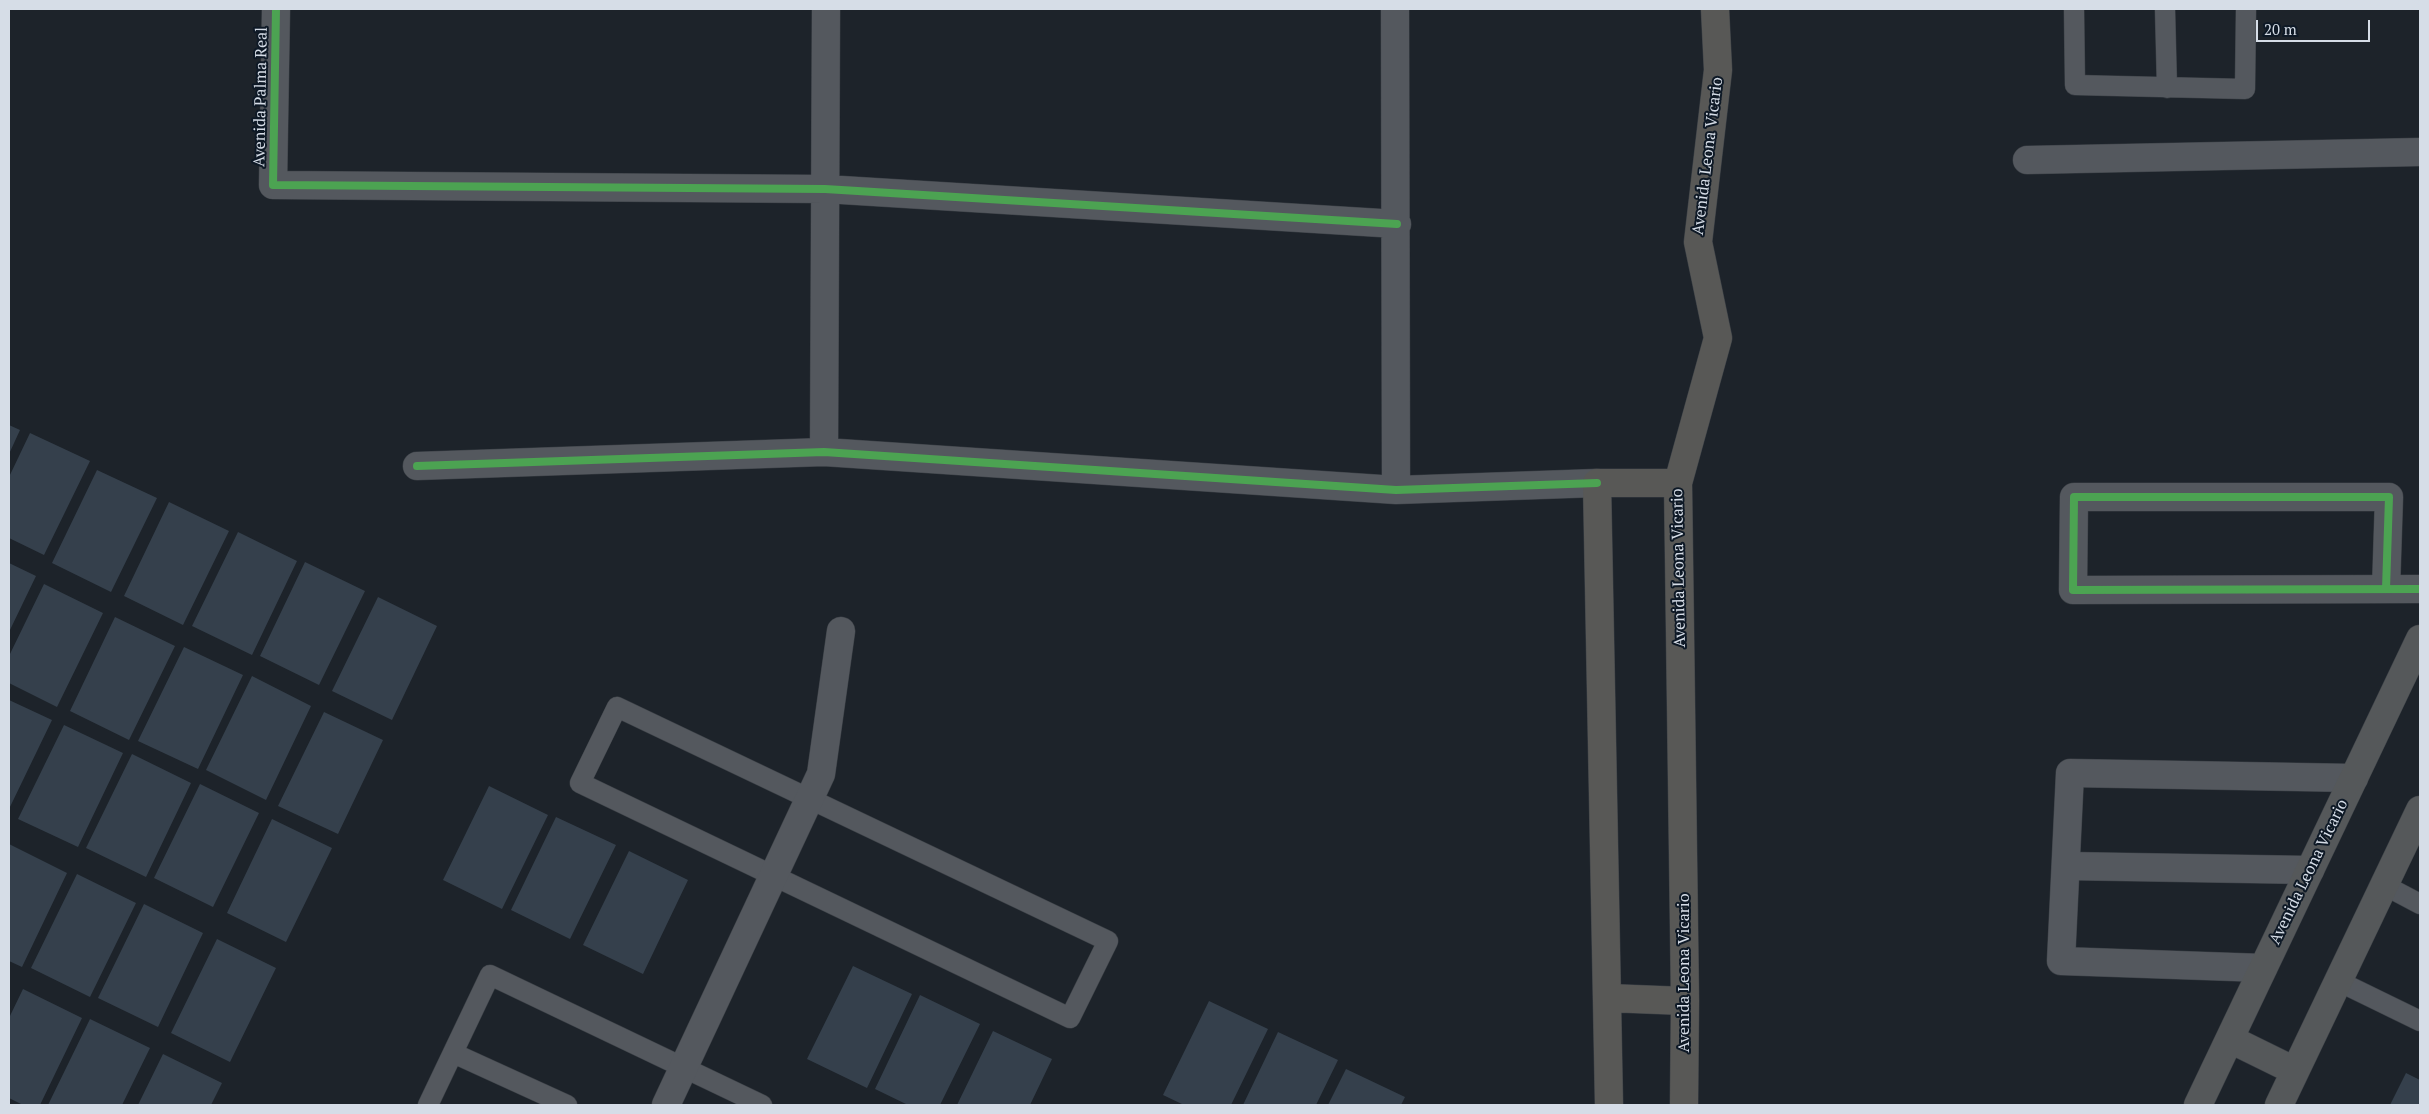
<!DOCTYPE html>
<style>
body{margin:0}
#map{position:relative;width:2429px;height:1114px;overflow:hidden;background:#1d232a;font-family:"PT Serif",serif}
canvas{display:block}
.frame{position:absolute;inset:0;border:10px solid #d6dde7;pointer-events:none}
.scale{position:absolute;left:2256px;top:20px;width:114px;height:22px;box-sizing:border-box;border:2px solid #d6dde7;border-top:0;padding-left:6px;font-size:15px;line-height:18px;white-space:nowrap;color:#d6dde7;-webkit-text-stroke:4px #0e1926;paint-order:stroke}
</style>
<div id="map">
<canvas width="2429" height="1114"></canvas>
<div class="frame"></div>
<div class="scale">20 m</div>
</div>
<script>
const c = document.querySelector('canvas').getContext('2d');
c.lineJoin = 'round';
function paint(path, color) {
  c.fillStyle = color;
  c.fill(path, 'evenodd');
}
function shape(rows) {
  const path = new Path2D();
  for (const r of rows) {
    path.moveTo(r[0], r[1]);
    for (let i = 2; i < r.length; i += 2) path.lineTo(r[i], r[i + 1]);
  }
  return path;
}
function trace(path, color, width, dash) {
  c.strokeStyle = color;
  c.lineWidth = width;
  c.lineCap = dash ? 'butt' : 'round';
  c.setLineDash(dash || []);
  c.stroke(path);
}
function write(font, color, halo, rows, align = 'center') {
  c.font = font + ' "PT Serif",serif';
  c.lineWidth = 4;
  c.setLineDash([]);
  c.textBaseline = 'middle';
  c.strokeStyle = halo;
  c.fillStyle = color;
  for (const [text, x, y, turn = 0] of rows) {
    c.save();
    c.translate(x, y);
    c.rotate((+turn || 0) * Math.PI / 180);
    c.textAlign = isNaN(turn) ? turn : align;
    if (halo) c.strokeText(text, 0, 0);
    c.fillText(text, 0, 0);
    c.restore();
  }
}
const building = shape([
 [9,425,20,430,9,454],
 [30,433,90,461,44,555,9,538,9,477],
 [97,470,157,498,111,592,52,563],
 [169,502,229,531,183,625,124,596],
 [238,532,297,561,252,655,192,626],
 [305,562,365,591,319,685,260,656],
 [9,563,36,576,9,632],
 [44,584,103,613,57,707,9,683,9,656],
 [378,597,437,626,392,720,332,691],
 [115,617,175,646,129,740,70,711],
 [184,647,243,675,198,769,138,741],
 [252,676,311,706,266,800,206,770],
 [9,700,52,720,9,809],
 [324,712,383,740,338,834,278,806],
 [64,725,123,753,78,847,18,819],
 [132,754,191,783,146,877,86,848],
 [200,784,259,813,213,907,154,878],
 [489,786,548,815,502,909,443,880],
 [556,817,616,845,570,939,511,910],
 [272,819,332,848,286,942,227,913],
 [9,844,67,873,22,967,9,961],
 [629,851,688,880,643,974,583,945],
 [77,874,136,903,90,997,31,968],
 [144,904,203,933,158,1027,98,998],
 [217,939,276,968,230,1062,171,1033],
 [853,966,912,994,867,1088,807,1059],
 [23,989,82,1018,40,1105,23,1105,9,1098,9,1018],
 [920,995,980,1024,940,1105,908,1105,875,1089],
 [1209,1001,1268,1029,1231,1105,1184,1105,1163,1095],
 [90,1019,150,1048,122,1105,48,1105],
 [993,1031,1052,1059,1030,1105,957,1105],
 [1278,1032,1338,1060,1316,1105,1243,1105],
 [163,1054,222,1083,211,1105,138,1105],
 [1346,1069,1405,1097,1401,1105,1328,1105],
 [2406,1073,2420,1080,2420,1105,2390,1105]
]);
const lane = shape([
 [2074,9,2075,85,2245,89,2246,9],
 [2165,9,2167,88],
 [617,707,1108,941,1070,1018,580,783,617,707],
 [2384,885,2420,904],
 [2338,981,2420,1021],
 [453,1053,567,1105],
 [428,1105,490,975,762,1105]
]);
const street = shape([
 [276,9,273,185,825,189,1397,224],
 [1395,9,1396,490],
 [2027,160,2420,152],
 [824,452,826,9],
 [417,466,824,452,1396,490,1597,483],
 [2386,589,2389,497,2074,497,2073,590,2420,589],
 [2066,866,2310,870],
 [2263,968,2061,961,2070,773,2354,778],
 [666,1105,821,774,841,631]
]);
const secondary = shape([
 [2230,1039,2295,1071],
 [2198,1105,2420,639],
 [2279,1105,2420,810]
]);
const primary = shape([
 [1608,998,1685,1001],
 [1609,1105,1597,483,1678,483],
 [1684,1105,1685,1001,1678,483,1718,338,1698,242,1718,70,1715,9]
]);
const cycleway = shape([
 [276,9,273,185,825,189,1397,224],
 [417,466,824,452,1396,490,1597,483],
 [2386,589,2389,497,2074,497,2073,590,2420,589]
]);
const streetNames = [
 ["Avenida Palma Real",261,97,-89],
 ["Avenida Leona Vicario",1708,156,-83],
 ["Avenida Leona Vicario",1679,568,-91],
 ["Avenida Leona Vicario",2309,872,-64],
 ["Avenida Leona Vicario",1684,973,-90]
];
paint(building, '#35404c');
trace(lane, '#3a3f45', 21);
trace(street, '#3a3f45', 29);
trace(secondary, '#3a3f45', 29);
trace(primary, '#3a3f45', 29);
trace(lane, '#54585e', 20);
trace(street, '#54585e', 28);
trace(secondary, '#55585a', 28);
trace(primary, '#585856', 28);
trace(cycleway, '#4ca352', 8);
write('16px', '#d6dde7', '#0e1926', streetNames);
</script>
